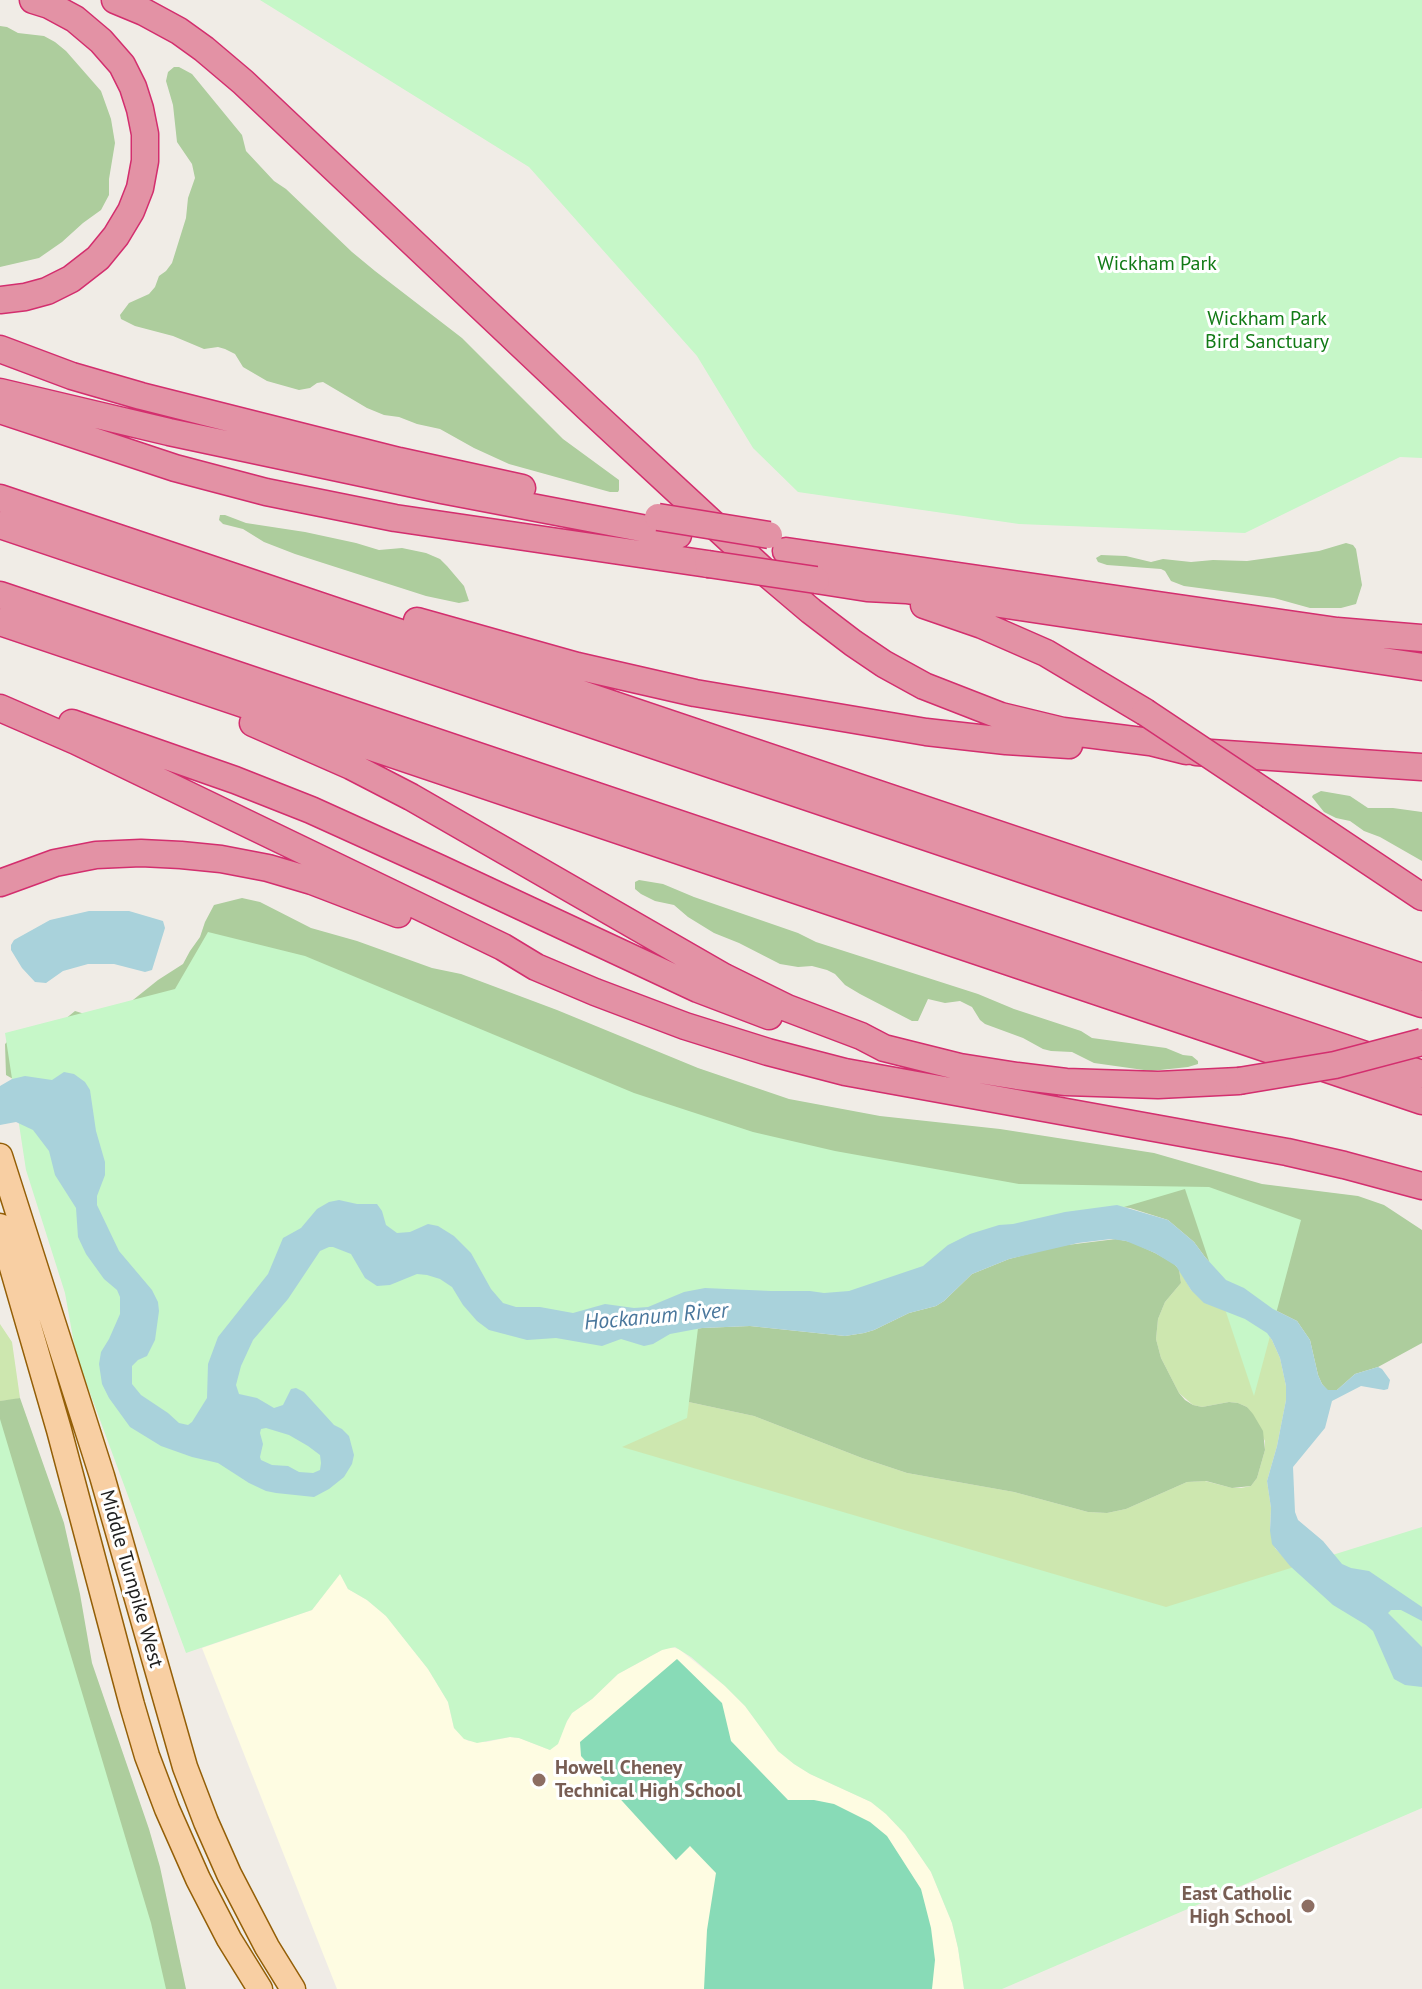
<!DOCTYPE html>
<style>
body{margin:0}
canvas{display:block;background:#f0ece6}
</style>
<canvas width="1422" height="1989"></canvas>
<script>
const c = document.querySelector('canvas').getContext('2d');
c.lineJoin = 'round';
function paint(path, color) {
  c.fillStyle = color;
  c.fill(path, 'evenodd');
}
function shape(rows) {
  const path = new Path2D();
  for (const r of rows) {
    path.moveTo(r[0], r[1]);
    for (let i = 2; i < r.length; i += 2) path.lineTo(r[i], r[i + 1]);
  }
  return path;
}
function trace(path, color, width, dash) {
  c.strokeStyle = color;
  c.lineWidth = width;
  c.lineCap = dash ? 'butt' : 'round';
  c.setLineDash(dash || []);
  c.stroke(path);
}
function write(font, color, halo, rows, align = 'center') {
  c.font = font + ' "PT Sans",sans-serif';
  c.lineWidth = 6;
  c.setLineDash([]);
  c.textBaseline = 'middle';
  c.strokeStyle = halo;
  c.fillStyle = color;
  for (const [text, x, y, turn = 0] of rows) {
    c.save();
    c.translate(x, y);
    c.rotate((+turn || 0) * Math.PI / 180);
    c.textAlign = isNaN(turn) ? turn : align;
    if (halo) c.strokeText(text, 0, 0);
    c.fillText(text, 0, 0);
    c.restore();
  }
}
const education = shape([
 [340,1573,348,1589,367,1600,386,1616,428,1669,448,1702,454,1728,468,1741,486,1742,510,1737,519,1738,550,1750,572,1713,592,1699,618,1674,662,1650,670,1647,679,1649,725,1686,745,1706,778,1751,794,1764,810,1774,871,1802,886,1814,905,1834,931,1872,952,1923,958,1948,964,1989,337,1989,202,1648,312,1610]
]);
const grass = shape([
 [1179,1269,1191,1290,1267,1333,1272,1340,1280,1358,1286,1386,1286,1400,1277,1446,1267,1481,1271,1508,1270,1527,1275,1548,1306,1581,1293,1652,241,1366,656,1395,754,1416,862,1458,907,1473,1014,1492,1088,1512,1107,1513,1126,1509,1187,1482,1205,1481,1232,1488,1241,1488,1251,1486,1257,1478,1265,1450,1265,1441,1247,1407,1238,1403,1229,1402,1202,1407,1193,1405,1179,1393,1161,1358,1156,1339,1158,1319,1165,1302,1181,1283],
 [0,1324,12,1342,20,1398,12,1400,0,1401]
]);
const forest = shape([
 [0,26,7,27,18,33,44,36,55,42,66,51,101,91,111,119,115,143,109,179,109,195,101,210,83,223,62,242,39,258,0,267],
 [174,67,179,67,192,74,242,135,246,151,274,181,286,189,352,252,375,271,462,338,563,439,619,480,619,490,618,492,610,492,509,464,474,448,440,429,417,424,399,417,384,415,367,408,323,382,317,383,310,388,299,390,267,381,243,367,235,354,225,349,218,347,204,349,173,336,135,326,121,319,120,315,129,303,149,294,155,287,159,276,166,271,172,263,186,218,188,198,195,178,192,164,177,142,173,105,166,81,168,72],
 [220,515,225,515,246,523,305,532,356,543,379,550,402,548,426,553,440,559,447,566,464,586,469,601,459,603,426,596,295,554,264,542,243,529,223,524,219,520],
 [1346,543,1353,545,1356,549,1362,585,1356,604,1341,608,1310,608,1274,598,1184,586,1171,581,1165,571,1161,569,1107,565,1098,562,1096,558,1101,555,1126,556,1151,562,1163,559,1191,562,1213,560,1247,561,1319,551],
 [1321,791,1350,796,1368,808,1393,808,1422,812,1422,861,1380,837,1364,831,1350,821,1336,818,1324,812,1312,797,1313,795],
 [639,880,663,884,694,897,798,933,816,942,978,994,1014,1009,1081,1031,1092,1038,1166,1048,1183,1055,1192,1056,1198,1061,1198,1064,1188,1067,1151,1071,1094,1063,1072,1052,1051,1051,1043,1049,1023,1038,985,1024,980,1020,972,1007,960,1001,945,1003,928,999,918,1021,912,1021,860,994,845,985,835,974,827,970,812,966,798,967,780,964,739,943,714,933,688,917,674,905,655,901,641,894,635,889,635,882],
 [242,898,260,902,311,928,357,941,432,968,461,974,557,1010,698,1068,789,1099,880,1116,1000,1129,1154,1153,1262,1184,1358,1196,1384,1205,1422,1230,1422,1343,1378,1367,1355,1374,1337,1390,1328,1391,1322,1384,1318,1375,1310,1340,1297,1321,1273,1309,1226,1280,1205,1257,1194,1242,1168,1220,1130,1208,13,1079,6,1075,5,1044,10,1039,64,1020,75,1011,88,1015,128,1004,158,980,183,964,190,951,200,937,205,922,214,905],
 [1116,1239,1131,1242,1155,1253,1173,1263,1179,1269,1181,1283,1165,1302,1158,1319,1156,1339,1161,1358,1179,1393,1185,1400,1193,1405,1202,1407,1229,1402,1238,1403,1247,1407,1253,1414,1263,1431,1265,1450,1257,1478,1251,1486,1232,1488,1206,1481,1187,1482,1126,1509,1107,1513,1088,1512,1014,1492,907,1473,862,1458,754,1416,656,1395,674,1332,702,1328,750,1326,845,1336,864,1333,874,1330,909,1313,936,1306,944,1301,972,1274,1009,1259,1059,1246],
 [20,1398,64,1523,80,1594,92,1663,149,1829,160,1867,186,1989,0,1989,0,1401]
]);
const park = shape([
 [260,0,1422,0,1422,458,1400,457,1245,533,1019,524,798,492,753,448,697,356,529,167],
 [208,932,305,956,634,1093,753,1132,835,1151,1019,1184,1209,1187,1301,1220,1254,1396,1185,1189,1124,1207,934,1280,700,1312,687,1418,622,1447,1166,1607,1422,1527,1422,1808,1002,1989,964,1989,958,1948,952,1923,931,1872,905,1834,886,1814,871,1802,810,1774,794,1764,778,1751,745,1706,725,1686,691,1657,675,1647,662,1650,618,1674,592,1699,572,1713,567,1721,558,1744,550,1750,519,1738,510,1737,477,1743,464,1739,454,1728,448,1702,428,1669,386,1616,367,1600,348,1589,340,1574,312,1610,186,1653,76,1355,65,1293,26,1170,5,1033,175,989],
 [0,1419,151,1923,166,1989,0,1989]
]);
const pitch = shape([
 [677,1659,722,1703,731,1741,788,1800,814,1800,834,1804,870,1822,887,1836,921,1889,931,1928,935,1960,932,1989,704,1989,707,1930,716,1873,690,1846,676,1860,581,1756,580,1742]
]);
const water = shape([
 [89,911,129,911,163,921,165,928,152,970,145,972,114,964,88,964,63,971,46,983,35,982,22,968,11,950,11,945,14,940,50,920],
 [64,1072,74,1074,85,1082,90,1090,96,1131,105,1162,105,1175,97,1196,97,1205,119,1251,152,1290,158,1302,159,1311,155,1340,147,1356,138,1360,132,1366,132,1384,141,1395,168,1413,179,1423,188,1425,192,1422,207,1398,208,1364,218,1337,268,1274,283,1238,301,1228,317,1209,329,1202,339,1200,357,1204,377,1204,382,1211,386,1225,397,1233,410,1232,428,1224,438,1226,454,1236,471,1253,491,1289,503,1303,516,1307,540,1307,573,1313,605,1304,634,1308,648,1307,684,1292,705,1288,771,1291,810,1291,824,1293,849,1291,923,1266,948,1245,970,1234,999,1225,1013,1224,1065,1212,1117,1205,1168,1220,1194,1242,1205,1257,1226,1280,1244,1288,1273,1309,1297,1321,1310,1340,1318,1375,1322,1384,1328,1390,1337,1390,1355,1374,1378,1367,1382,1369,1390,1380,1388,1389,1384,1390,1361,1386,1332,1401,1325,1428,1293,1467,1295,1512,1298,1520,1323,1541,1342,1564,1351,1568,1369,1571,1422,1607,1422,1621,1401,1610,1391,1610,1388,1613,1422,1647,1422,1687,1405,1685,1394,1679,1373,1631,1366,1625,1333,1605,1290,1566,1272,1544,1270,1531,1271,1508,1267,1481,1277,1446,1286,1400,1286,1386,1280,1358,1272,1340,1267,1333,1245,1319,1204,1303,1191,1290,1176,1266,1155,1253,1126,1241,1111,1239,1078,1243,1009,1259,972,1274,944,1301,936,1306,909,1313,874,1330,864,1333,845,1336,750,1326,702,1328,670,1334,653,1344,644,1346,621,1339,602,1346,556,1338,527,1340,489,1330,477,1321,463,1305,452,1287,440,1279,427,1275,417,1274,390,1285,377,1286,365,1278,351,1254,333,1247,329,1247,320,1251,288,1299,253,1340,241,1366,236,1385,239,1394,257,1398,274,1408,283,1405,291,1389,296,1388,304,1392,334,1425,342,1429,349,1436,354,1455,352,1464,344,1477,329,1489,314,1497,276,1493,266,1491,249,1483,218,1463,192,1457,161,1446,130,1427,109,1398,102,1384,99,1364,101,1352,109,1339,120,1314,120,1297,117,1290,104,1279,86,1254,78,1237,76,1208,55,1175,49,1151,33,1130,16,1122,0,1125,0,1086,12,1079,25,1076,52,1080],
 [266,1428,289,1435,308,1446,320,1455,321,1463,320,1470,313,1473,299,1472,288,1466,272,1465,261,1460,260,1457,263,1444,260,1433,261,1429]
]);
const primary = shape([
 [0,1156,102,1476,185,1767,206,1822,229,1874,267,1947,293,1989],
 [0,1226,59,1430,132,1705,147,1756,167,1809,198,1879,229,1939,260,1989]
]);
const highway = shape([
 [115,0,144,12,179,31,204,49,243,82,588,408,765,572,811,611,853,643,884,664,924,686,1001,716,1063,731,1150,742,1186,751],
 [0,300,25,297,47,291,71,279,98,258,116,236,131,211,140,188,145,161,145,134,140,109,133,87,122,65,101,41,75,19,49,5,33,0],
 [0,349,72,376,141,396,399,461,522,488],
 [0,392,169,432,442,490,678,535],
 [0,410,175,468,266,492,395,518,708,564],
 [0,498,1422,977],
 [0,525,1422,1004],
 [786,551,1337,631,1422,638],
 [816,580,867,588,906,590,1422,667],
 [0,595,1422,1074],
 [924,605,982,625,1046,653,1145,712],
 [417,621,577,666,695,693,926,732,1006,741,1069,745],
 [0,622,1422,1101],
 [0,708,76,741,503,947,536,967,595,992,685,1026,768,1052,845,1072,1287,1152,1344,1165,1422,1186],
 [72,723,235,780,311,810,439,868,698,989,769,1016],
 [253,723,351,766,411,797,724,977,787,1008,861,1036,884,1048,960,1067,1017,1076,1066,1082,1158,1085,1239,1081],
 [1196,752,1422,767],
 [1271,796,1422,897],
 [0,883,55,863,96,855,141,853,181,855,221,859,268,868,312,881,398,914]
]);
const highwayBridge = shape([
 [658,517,769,535],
 [708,564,816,580],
 [1145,712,1271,796],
 [1239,1081,1335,1065,1422,1042]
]);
const markers = [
 [539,1780,8,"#8d6e63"],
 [1308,1906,8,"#8d6e63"]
];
const parkNames = [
 ["Wickham Park",1157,264],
 ["Wickham Park",1267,319],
 ["Bird Sanctuary",1267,342]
];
const streetNames = [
 ["Middle Turnpike West",131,1579,74]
];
const educationNames = [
 ["Howell Cheney",555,1768],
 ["Technical High School",555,1791],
 ["East Catholic",1292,1894,"right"],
 ["High School",1292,1917,"right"]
];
const waterNames = [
 ["Hockanum River",656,1317,-5]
];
paint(education, '#fefce2');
paint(grass, '#cde7af');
paint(forest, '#adcd9d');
paint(park, '#c6f7c8');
paint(pitch, '#88dbb7');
paint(water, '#a9d2db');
trace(primary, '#945f07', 27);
trace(highway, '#d32e6e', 29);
trace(primary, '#f8cfa3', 24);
trace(highway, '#e392a5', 26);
trace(highwayBridge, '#d32e6e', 29, []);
trace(highwayBridge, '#e392a5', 26);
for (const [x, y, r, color] of markers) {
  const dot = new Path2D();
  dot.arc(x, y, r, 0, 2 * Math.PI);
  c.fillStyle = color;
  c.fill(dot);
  trace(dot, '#fff', 3);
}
write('20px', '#117a15', '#fff', parkNames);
write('20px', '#202020', '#fff', streetNames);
write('bold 20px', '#785e54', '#fff', educationNames, 'left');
write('italic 22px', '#4a779c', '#fff', waterNames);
</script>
